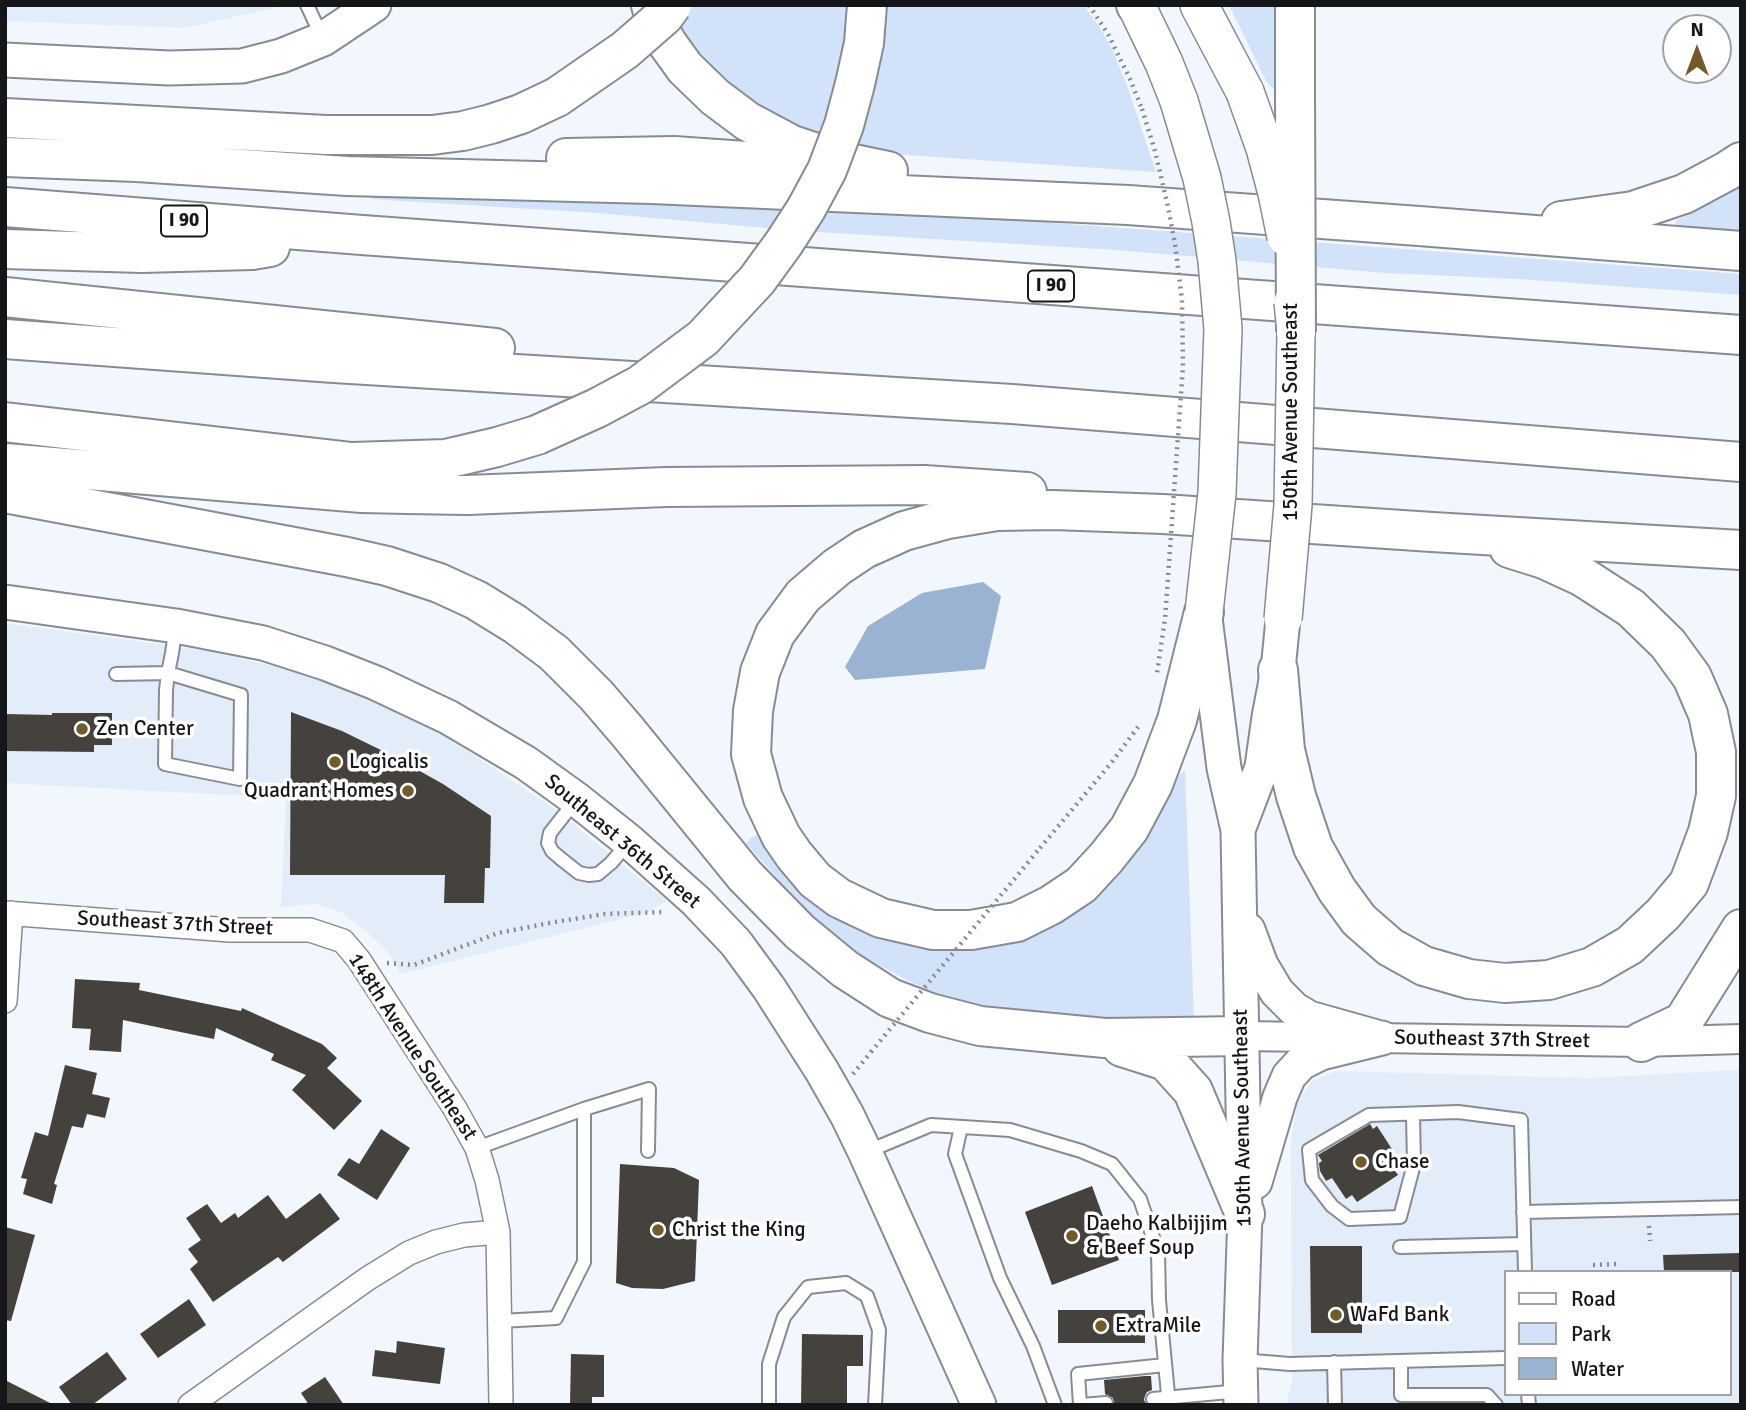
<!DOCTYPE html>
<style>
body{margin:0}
#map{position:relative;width:1746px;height:1410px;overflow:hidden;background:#f2f7fe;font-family:Signika,sans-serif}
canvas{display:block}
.frame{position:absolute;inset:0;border:7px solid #151619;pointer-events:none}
.legend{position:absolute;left:1504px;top:1270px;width:228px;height:126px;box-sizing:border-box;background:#fff;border:2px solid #a1a2a3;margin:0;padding:9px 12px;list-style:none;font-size:21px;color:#151619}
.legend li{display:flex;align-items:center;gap:14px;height:35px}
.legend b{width:35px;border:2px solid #a1a2a3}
.north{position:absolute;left:1662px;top:14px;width:70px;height:70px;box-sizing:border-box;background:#fff;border:2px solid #a1a2a3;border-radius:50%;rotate:0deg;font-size:19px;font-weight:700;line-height:28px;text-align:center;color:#151619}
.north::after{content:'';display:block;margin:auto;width:24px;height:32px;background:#725a2a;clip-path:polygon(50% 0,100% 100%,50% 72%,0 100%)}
</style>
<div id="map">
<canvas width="1746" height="1410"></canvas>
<div class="frame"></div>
<ul class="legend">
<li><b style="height:9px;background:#fff"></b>Road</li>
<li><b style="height:19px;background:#d1e2f9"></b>Park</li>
<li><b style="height:19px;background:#9ab3d3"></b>Water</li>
</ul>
<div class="north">N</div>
</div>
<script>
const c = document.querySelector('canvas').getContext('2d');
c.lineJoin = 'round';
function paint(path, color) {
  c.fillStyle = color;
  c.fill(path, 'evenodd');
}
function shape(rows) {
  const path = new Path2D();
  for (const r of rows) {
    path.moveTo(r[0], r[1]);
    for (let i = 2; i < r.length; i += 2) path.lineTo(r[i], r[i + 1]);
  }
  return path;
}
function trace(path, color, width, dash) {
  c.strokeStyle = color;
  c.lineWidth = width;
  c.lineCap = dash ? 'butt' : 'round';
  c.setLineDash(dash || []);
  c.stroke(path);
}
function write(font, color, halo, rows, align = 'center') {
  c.font = font + ' Signika,sans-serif';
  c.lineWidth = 7;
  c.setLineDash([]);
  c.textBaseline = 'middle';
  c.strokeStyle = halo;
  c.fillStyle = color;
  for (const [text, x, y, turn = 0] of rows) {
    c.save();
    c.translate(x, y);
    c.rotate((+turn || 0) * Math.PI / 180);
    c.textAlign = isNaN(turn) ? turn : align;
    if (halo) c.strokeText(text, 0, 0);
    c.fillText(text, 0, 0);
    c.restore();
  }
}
const built = shape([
 [5,5,286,5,185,28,5,21],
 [5,623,208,651,320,677,438,732,555,809,667,901,648,912,401,974,387,951,366,931,341,912,315,904,281,907,286,798,5,783],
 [1741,1070,1741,1405,1287,1405,1287,1399,1292,1384,1291,1142,1297,1104,1312,1081,1336,1071,1589,1078],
 [1506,1272,1730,1272,1730,1394,1506,1394]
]);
const green = shape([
 [674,5,1084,5,1102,31,1113,51,1129,91,1156,172,877,153,825,139,777,117,720,78,685,35],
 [1229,5,1279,5,1280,91,1276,92,1266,81],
 [1741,183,1741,232,1677,228,1675,225,1676,220,1689,215],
 [371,193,919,212,1042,222,1741,274,1741,295,1518,279,1386,273,1116,250,800,231,598,213,400,201,374,199,371,197],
 [1185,771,1194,1019,1190,1023,1017,1014,966,1003,921,987,865,958,808,913,746,843,752,837,764,832,801,887,846,923,917,948,977,950,1024,941,1074,914,1113,881,1149,833,1178,776]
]);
const water = shape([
 [983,582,1001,596,985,669,855,680,845,667,868,626,922,593]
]);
const building = shape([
 [291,712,342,731,391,755,443,784,491,816,490,868,485,868,484,903,444,903,445,875,290,875],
 [52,713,112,713,112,745,94,745,94,752,5,751,5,714,52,715],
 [75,979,140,983,139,990,241,1011,242,1008,322,1044,337,1058,327,1068,362,1101,334,1130,292,1090,306,1075,271,1060,274,1054,216,1028,214,1039,123,1020,121,1052,89,1050,91,1029,72,1028],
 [65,1065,97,1073,92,1094,110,1098,105,1118,87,1114,83,1128,72,1126,54,1184,57,1185,52,1204,23,1194,27,1179,21,1178,35,1132,48,1136],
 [1370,1124,1373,1129,1377,1126,1401,1163,1393,1168,1398,1175,1357,1202,1352,1195,1346,1199,1332,1178,1326,1181,1320,1171,1319,1163,1322,1161,1318,1155],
 [381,1129,410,1148,377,1200,337,1175,349,1158,359,1164],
 [620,1164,674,1168,699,1180,695,1281,663,1289,632,1288,616,1283],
 [1092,1186,1119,1260,1052,1285,1025,1212],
 [320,1193,340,1219,283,1262,278,1257,213,1302,190,1269,198,1262,188,1249,201,1240,186,1218,207,1204,221,1223,235,1213,238,1218,268,1195,286,1219],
 [5,1227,35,1235,11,1321,5,1320],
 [1310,1246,1362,1246,1362,1333,1311,1333],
 [1741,1253,1741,1272,1664,1272,1663,1255],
 [189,1299,206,1325,158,1358,140,1334],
 [1058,1310,1145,1310,1145,1343,1058,1343],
 [802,1334,863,1335,863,1366,847,1366,847,1405,801,1405],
 [397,1341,445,1348,440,1384,372,1376,375,1350,396,1353],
 [107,1352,127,1379,92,1405,72,1405,59,1387],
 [571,1354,604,1355,604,1397,592,1397,592,1404,570,1403],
 [1145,1376,1151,1376,1152,1390,1147,1392,1145,1396,1144,1400,1147,1405,1114,1405,1113,1398,1105,1394,1104,1380],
 [325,1377,344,1405,309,1405,301,1393],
 [5,1380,54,1405,5,1405]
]);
const path = shape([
 [1089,5,1108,34,1130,79,1142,109],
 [1040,848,1112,762,1141,723],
 [387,963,414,965,498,933,555,922,605,914,665,912],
 [853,1074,871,1052],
 [1649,1226,1650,1241],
 [1593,1265,1616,1264]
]);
const service = shape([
 [307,5,322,37],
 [116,674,168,673,241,695,240,779,165,764,166,690,168,673,172,653,176,626],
 [576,800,550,833,548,843,552,851,560,858,579,873,589,875,598,874,611,863,629,842],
 [584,1109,649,1089,648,1151],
 [1413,1115,1414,1164,1400,1217,1349,1219,1332,1206,1312,1180,1309,1150,1369,1115,1458,1112,1521,1120,1525,1272],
 [961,1127,955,1154,1000,1278,1033,1346,1055,1405],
 [477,1148,584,1109,584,1262,556,1318,500,1321],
 [866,1152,931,1125,1010,1130,1081,1151,1112,1164,1140,1199,1158,1252,1159,1300,1169,1405],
 [1523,1212,1741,1207],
 [1400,1247,1524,1244],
 [1241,1360,1290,1364,1506,1358],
 [1401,1361,1401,1395,1487,1395,1496,1405],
 [1334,1362,1335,1405],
 [1528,1394,1529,1405],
 [1153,1399,1240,1391],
 [769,1405,769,1364,784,1317,808,1287,846,1283,867,1296,879,1330,875,1405],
 [1080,1405,1078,1374,1165,1365],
 [1081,1405,1106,1403]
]);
const minor = shape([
 [5,913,230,930,310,930,343,941,359,960,454,1107,477,1148,487,1180,498,1232,501,1405],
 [5,1001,11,913],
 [190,1405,367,1279,409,1253,436,1242,464,1235,498,1232]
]);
const tertiary = shape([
 [1243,1036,1641,1042,1741,1039]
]);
const secondary = shape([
 [5,60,169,68,242,66,281,56,323,39,374,5],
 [5,602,176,626,263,643,325,663,376,683,448,717,526,763,576,799,630,842,696,901,736,943,769,988,822,1071,847,1115,865,1152,979,1405],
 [1205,618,1224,768,1238,830,1245,1214,1240,1360,1241,1405],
 [1238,830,1262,767,1269,717,1278,670,1283,619],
 [1248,930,1261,965,1277,992,1294,1009,1309,1018,1380,1038],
 [1255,1182,1280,1097,1289,1076,1301,1063,1321,1053,1382,1038]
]);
const primary = shape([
 [1136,5,1164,63,1179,101],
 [1199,5,1245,92]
]);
const motorway = shape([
 [651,5,655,21,667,43,685,68,715,97,747,121,792,145,840,161,888,171],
 [1136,5,1137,6],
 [1295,5,1295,93],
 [5,118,326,135,432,135,463,131,491,124,521,114,557,97],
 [5,157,137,162,347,176,651,184,1128,205,1419,226,1741,251],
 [566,158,674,156,831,167],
 [5,207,362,235,1741,335],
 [1561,221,1633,211,1684,194,1727,171,1741,162],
 [5,249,142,253,252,250,270,247],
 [5,297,495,348],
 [5,339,334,363,1012,404,1741,462],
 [5,422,352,462,446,459,497,447,537,435],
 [5,463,362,493,407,494,468,495,666,487,924,485,1027,492],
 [5,493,347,557,387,566,439,583,476,600,515,624,554,653,596,695,627,731,745,876,800,932,845,969,890,998,930,1013,980,1026,1105,1038,1243,1036],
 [1204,612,1177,720,1153,784,1129,829,1106,858,1081,885,1051,905,1017,922,971,930,933,930,881,918,839,898,815,880,794,855,781,836,763,798,751,754,753,711,760,672,775,634,803,596,837,567,864,549,904,531,948,519,997,511,1053,510,1163,514,1432,532,1741,550],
 [1278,670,1285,750,1296,796,1313,847,1337,890,1359,920,1390,947,1424,966,1469,979,1505,983,1549,980,1592,967,1630,945,1663,914,1689,883,1708,832,1716,796,1716,752,1708,714,1692,677,1668,644,1631,608,1583,577,1544,559,1509,548],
 [1641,1042,1683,1022,1741,929],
 [1122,1047,1166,1061,1193,1091,1245,1214]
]);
const pathBridge = shape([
 [1142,109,1155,151,1167,202,1175,244,1182,300,1183,366,1165,619,1157,673],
 [871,1052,1040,848]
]);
const primaryBridge = shape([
 [1245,92,1265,148,1277,193,1286,237],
 [1179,101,1202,178,1211,222,1217,261,1223,329,1217,493,1204,612],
 [1283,619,1293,505,1296,332,1293,302]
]);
const motorwayBridge = shape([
 [1295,93,1296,332],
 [557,97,625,50,664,16,672,5],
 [537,435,597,408,640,385,703,338,757,280,784,243,806,209,827,170,844,125,855,84,864,43,867,5]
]);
const markers = [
 [82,729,7,"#725a2a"],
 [335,762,7,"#725a2a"],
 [408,791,7,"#725a2a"],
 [1361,1162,7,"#725a2a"],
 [658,1230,7,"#725a2a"],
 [1072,1236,7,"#725a2a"],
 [1336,1315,7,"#725a2a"],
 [1101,1326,7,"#725a2a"]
];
const shields = [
 [184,221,46],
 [1051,286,46]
];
const shieldNames = [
 ["I 90",184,221],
 ["I 90",1051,286]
];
const streetNames = [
 ["150th Avenue Southeast",1291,412,-90],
 ["Southeast 36th Street",622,842,40],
 ["Southeast 37th Street",175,924,3],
 ["Southeast 37th Street",1492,1040,1],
 ["148th Avenue Southeast",412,1047,57],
 ["150th Avenue Southeast",1243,1118,-91]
];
const poiNames = [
 ["Zen Center",96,729],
 ["Logicalis",349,762],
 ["Quadrant Homes",394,791,"right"],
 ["Chase",1375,1162],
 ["Daeho Kalbijjim",1086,1224],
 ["& Beef Soup",1086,1248],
 ["Christ the King",672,1230],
 ["WaFd Bank",1350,1315],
 ["ExtraMile",1115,1326]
];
paint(built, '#e3ecf9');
paint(green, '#d1e2f9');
paint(water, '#9ab3d3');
paint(building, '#45423d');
trace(service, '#878c92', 16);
trace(minor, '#878c92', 26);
trace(tertiary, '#878c92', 32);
trace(secondary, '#878c92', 37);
trace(primary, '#878c92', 40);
trace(motorway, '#878c92', 42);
trace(path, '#86898e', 4.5, [2, 5]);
trace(service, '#fff', 12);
trace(minor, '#fff', 23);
trace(tertiary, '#fff', 28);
trace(secondary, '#fff', 33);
trace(primary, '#fff', 37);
trace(motorway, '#fff', 38);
trace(primaryBridge, '#878c92', 40, []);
trace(motorwayBridge, '#878c92', 42, []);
trace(pathBridge, '#86898e', 4.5, [2, 5]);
trace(primaryBridge, '#fff', 37);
trace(motorwayBridge, '#fff', 38);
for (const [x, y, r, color] of markers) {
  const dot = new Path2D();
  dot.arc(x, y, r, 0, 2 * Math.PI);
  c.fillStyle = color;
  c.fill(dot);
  trace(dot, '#fff', 2.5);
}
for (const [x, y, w] of shields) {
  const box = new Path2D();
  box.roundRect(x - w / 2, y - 15.5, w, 31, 5);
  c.fillStyle = '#fff';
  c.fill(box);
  trace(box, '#151619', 2);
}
write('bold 19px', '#151619', null, shieldNames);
write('21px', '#151619', '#fff', streetNames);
write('21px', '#151619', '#fff', poiNames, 'left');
</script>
